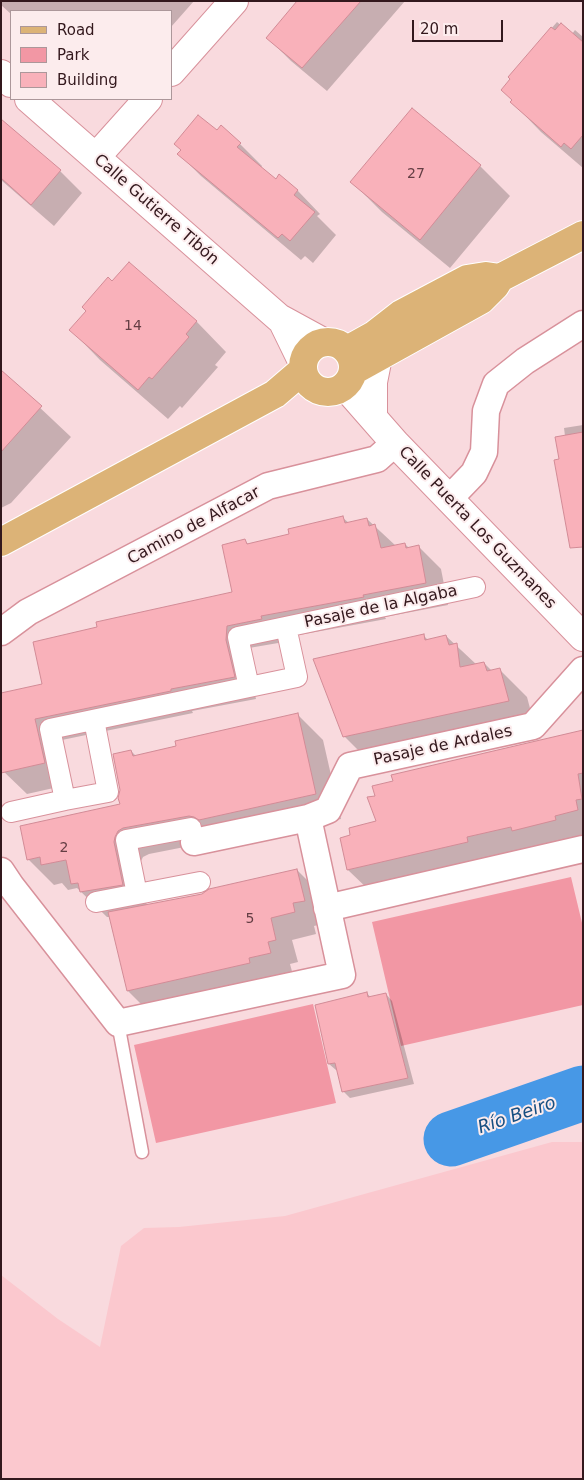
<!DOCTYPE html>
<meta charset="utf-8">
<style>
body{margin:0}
#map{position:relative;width:584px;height:1480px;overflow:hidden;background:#f9dade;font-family:"DejaVu Sans",sans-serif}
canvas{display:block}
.frame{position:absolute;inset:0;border:2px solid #33181d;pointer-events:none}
.legend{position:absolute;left:10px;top:10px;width:162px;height:90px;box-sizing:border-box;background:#fceced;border:1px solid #ac979a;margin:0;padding:6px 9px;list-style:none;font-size:15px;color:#33181d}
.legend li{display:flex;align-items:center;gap:10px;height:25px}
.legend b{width:25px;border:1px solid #ac979a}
.scale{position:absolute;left:412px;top:20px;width:91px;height:22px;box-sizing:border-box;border:2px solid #33181d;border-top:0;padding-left:6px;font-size:15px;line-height:18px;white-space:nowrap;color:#33181d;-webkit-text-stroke:4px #fceced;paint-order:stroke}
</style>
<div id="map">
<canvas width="584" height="1480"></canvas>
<div class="frame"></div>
<ul class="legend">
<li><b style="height:6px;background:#dcb377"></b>Road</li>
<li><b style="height:14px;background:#f297a4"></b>Park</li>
<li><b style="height:14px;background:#f9b1ba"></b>Building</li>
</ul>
<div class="scale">20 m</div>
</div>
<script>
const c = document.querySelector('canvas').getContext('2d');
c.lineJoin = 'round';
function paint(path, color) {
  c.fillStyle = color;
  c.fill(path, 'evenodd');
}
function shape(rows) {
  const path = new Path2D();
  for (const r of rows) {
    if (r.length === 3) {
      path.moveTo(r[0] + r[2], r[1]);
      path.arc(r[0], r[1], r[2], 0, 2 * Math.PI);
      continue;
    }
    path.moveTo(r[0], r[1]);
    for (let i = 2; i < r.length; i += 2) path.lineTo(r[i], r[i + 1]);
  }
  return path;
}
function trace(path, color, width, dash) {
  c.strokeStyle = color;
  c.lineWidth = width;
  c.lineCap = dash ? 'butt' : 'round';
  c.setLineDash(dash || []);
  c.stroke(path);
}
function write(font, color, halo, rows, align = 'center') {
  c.font = font + ' "DejaVu Sans",sans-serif';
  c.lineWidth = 4;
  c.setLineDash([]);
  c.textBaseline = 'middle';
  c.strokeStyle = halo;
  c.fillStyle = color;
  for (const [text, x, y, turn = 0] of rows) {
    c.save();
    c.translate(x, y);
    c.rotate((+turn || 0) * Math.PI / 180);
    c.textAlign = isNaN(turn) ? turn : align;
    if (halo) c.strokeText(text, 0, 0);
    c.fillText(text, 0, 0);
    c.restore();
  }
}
const built = shape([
 [552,1142,583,1142,583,1479,1,1479,1,1275,58,1319,100,1347,121,1246,144,1228,179,1227,285,1216]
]);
const green = shape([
 [571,877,583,927,583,1005,401,1046,372,922],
 [313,1004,336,1103,156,1143,134,1045]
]);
const shadow = shape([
 [1,1,194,1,171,27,171,11,11,11,11,14,1,5],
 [298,1,405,1,327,91,291,61,267,37],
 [557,22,572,34,575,30,583,37,583,168,541,132,512,102,513,101,512,79,509,77],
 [413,110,480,166,510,196,450,268,382,212,352,182],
 [1,120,60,171,82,193,54,226,1,180],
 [217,132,240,144,262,166,261,168,276,180,279,176,298,191,320,214,317,216,336,235,313,263,305,256,301,260,201,176,179,154],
 [129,263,197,322,226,352,215,365,218,367,182,408,180,406,168,419,100,360,71,330],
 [1,371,71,437,11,503,1,508],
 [583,425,583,534,560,460,565,436,564,428],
 [343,518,349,523,367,519,396,546,405,544,409,548,418,546,441,569,448,605,385,617,386,619,283,638,284,642,249,648,248,663,256,699,192,711,193,713,57,741,67,785,27,794,1,769,44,685,233,593,245,541,249,545,290,535],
 [423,635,428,640,446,636,477,665,484,663,492,671,500,670,527,697,535,727,371,763,344,736],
 [298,715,323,740,341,819,226,844,215,841,149,854,143,857,140,863,139,868,147,906,203,895,297,870,319,892,326,923,314,926,316,934,292,940,298,962,290,964,293,975,150,1013,128,991,110,917,107,917,77,888,68,890,62,883,54,885,28,859,121,805,131,751,136,756],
 [583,731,583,837,371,892,348,870,352,836,378,822],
 [367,993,371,998,386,994,392,1001,414,1084,350,1098,343,1091,338,1070,336,1070,329,1064]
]);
const river = shape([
 [451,1139,583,1093]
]);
const building = shape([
 [297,1,361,1,302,68,266,38,297,1],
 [561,23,583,42,583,135,571,149,564,143,561,147,510,102,512,100,501,90,510,79,508,77,551,27,555,30,561,23],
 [412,108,481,165,420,240,350,182,412,108],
 [198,115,217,130,221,125,241,143,237,147,276,179,279,174,298,190,294,195,315,212,290,241,282,234,278,238,177,154,181,150,174,144,198,115],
 [1,119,61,170,31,205,1,178,1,119],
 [129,262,197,321,186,334,189,337,152,379,149,377,138,390,69,330,86,311,82,307,108,277,112,281,129,262],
 [1,370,42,406,1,452,1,370],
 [583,432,583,547,570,548,554,460,559,459,555,437,583,432],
 [343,516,345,523,367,518,369,526,375,524,381,548,405,543,406,548,419,545,426,583,363,595,364,597,261,616,262,619,227,626,226,640,235,677,171,689,171,691,35,719,45,763,1,773,1,693,42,684,33,642,97,627,96,622,232,592,222,545,245,539,247,544,289,534,288,529,343,516],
 [424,634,425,640,446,635,449,645,457,643,460,667,484,662,487,671,500,668,509,701,343,737,313,659,424,634],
 [298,713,316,794,199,820,194,817,189,816,123,828,118,831,115,837,114,842,123,885,80,892,78,883,71,884,66,860,41,865,40,857,27,860,20,826,120,804,118,798,120,790,113,754,131,750,133,756,176,746,175,741,298,713],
 [583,730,583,773,578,774,582,799,576,800,578,810,555,816,556,820,512,831,511,827,467,837,468,842,347,870,340,838,350,835,349,828,376,821,367,797,375,796,372,786,393,781,391,775,583,730],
 [297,869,305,901,293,903,295,912,271,918,276,940,268,942,271,953,249,958,250,963,127,991,108,912,202,894,209,889,297,869],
 [367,992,368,997,386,993,408,1078,342,1092,335,1063,328,1064,315,1005,367,992]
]);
const service = shape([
 [118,1023,142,1152]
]);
const pedestrian = shape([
 [249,687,297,677,286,627],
 [65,800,108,792,94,720],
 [11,812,65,800,50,729,249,687,238,637,475,587],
 [137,894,126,840,191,828],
 [96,902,200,882]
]);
const minor = shape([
 [449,499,474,473,484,452,486,411,496,384,525,361,583,324],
 [1,632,28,612,268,486,377,459,395,443],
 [194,842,308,818,328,810,350,766,533,726,583,670],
 [1,871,11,886,118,1023,342,975,308,818],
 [327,908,583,849]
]);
const tertiary = shape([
 [171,72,234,1],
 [1,74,11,83],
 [29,99,279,318,323,342],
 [96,157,148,99],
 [283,322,303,363],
 [345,386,395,443,583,637],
 [373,417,373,382,378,357]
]);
const primary = shape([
 [328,367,25],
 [347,350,374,335,401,314,467,279,486,276,500,278],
 [353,371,481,300,495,286,500,278,583,235],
 [1,542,275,394,303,370]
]);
const numberNames = [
 ["27",416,174],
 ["14",133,326],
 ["2",64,848],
 ["5",250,919]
];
const streetNames = [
 ["Calle Gutierre Tibón",156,210,41],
 ["Camino de Alfacar",194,526,-28],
 ["Calle Puerta Los Guzmanes",477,528,46],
 ["Pasaje de la Algaba",381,607,-12],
 ["Pasaje de Ardales",443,746,-12]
];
const waterNames = [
 ["Río Beiro",517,1116,-19]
];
paint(built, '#fbc8ce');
paint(green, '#f297a4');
paint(shadow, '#0003');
trace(river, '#4798e6', 55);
paint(building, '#f9b1ba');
trace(building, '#d28b96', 1);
trace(service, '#d8919b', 15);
trace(pedestrian, '#d8919b', 22);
trace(minor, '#d8919b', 29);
trace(tertiary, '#d8919b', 30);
trace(primary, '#fff', 30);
trace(service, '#fff', 12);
trace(pedestrian, '#fff', 20);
trace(minor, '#fff', 26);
trace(tertiary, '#fff', 28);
trace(primary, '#dcb377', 28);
write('14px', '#643e44', null, numberNames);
write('16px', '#33181d', '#fceced', streetNames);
write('italic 18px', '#174f82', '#fceced', waterNames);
</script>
